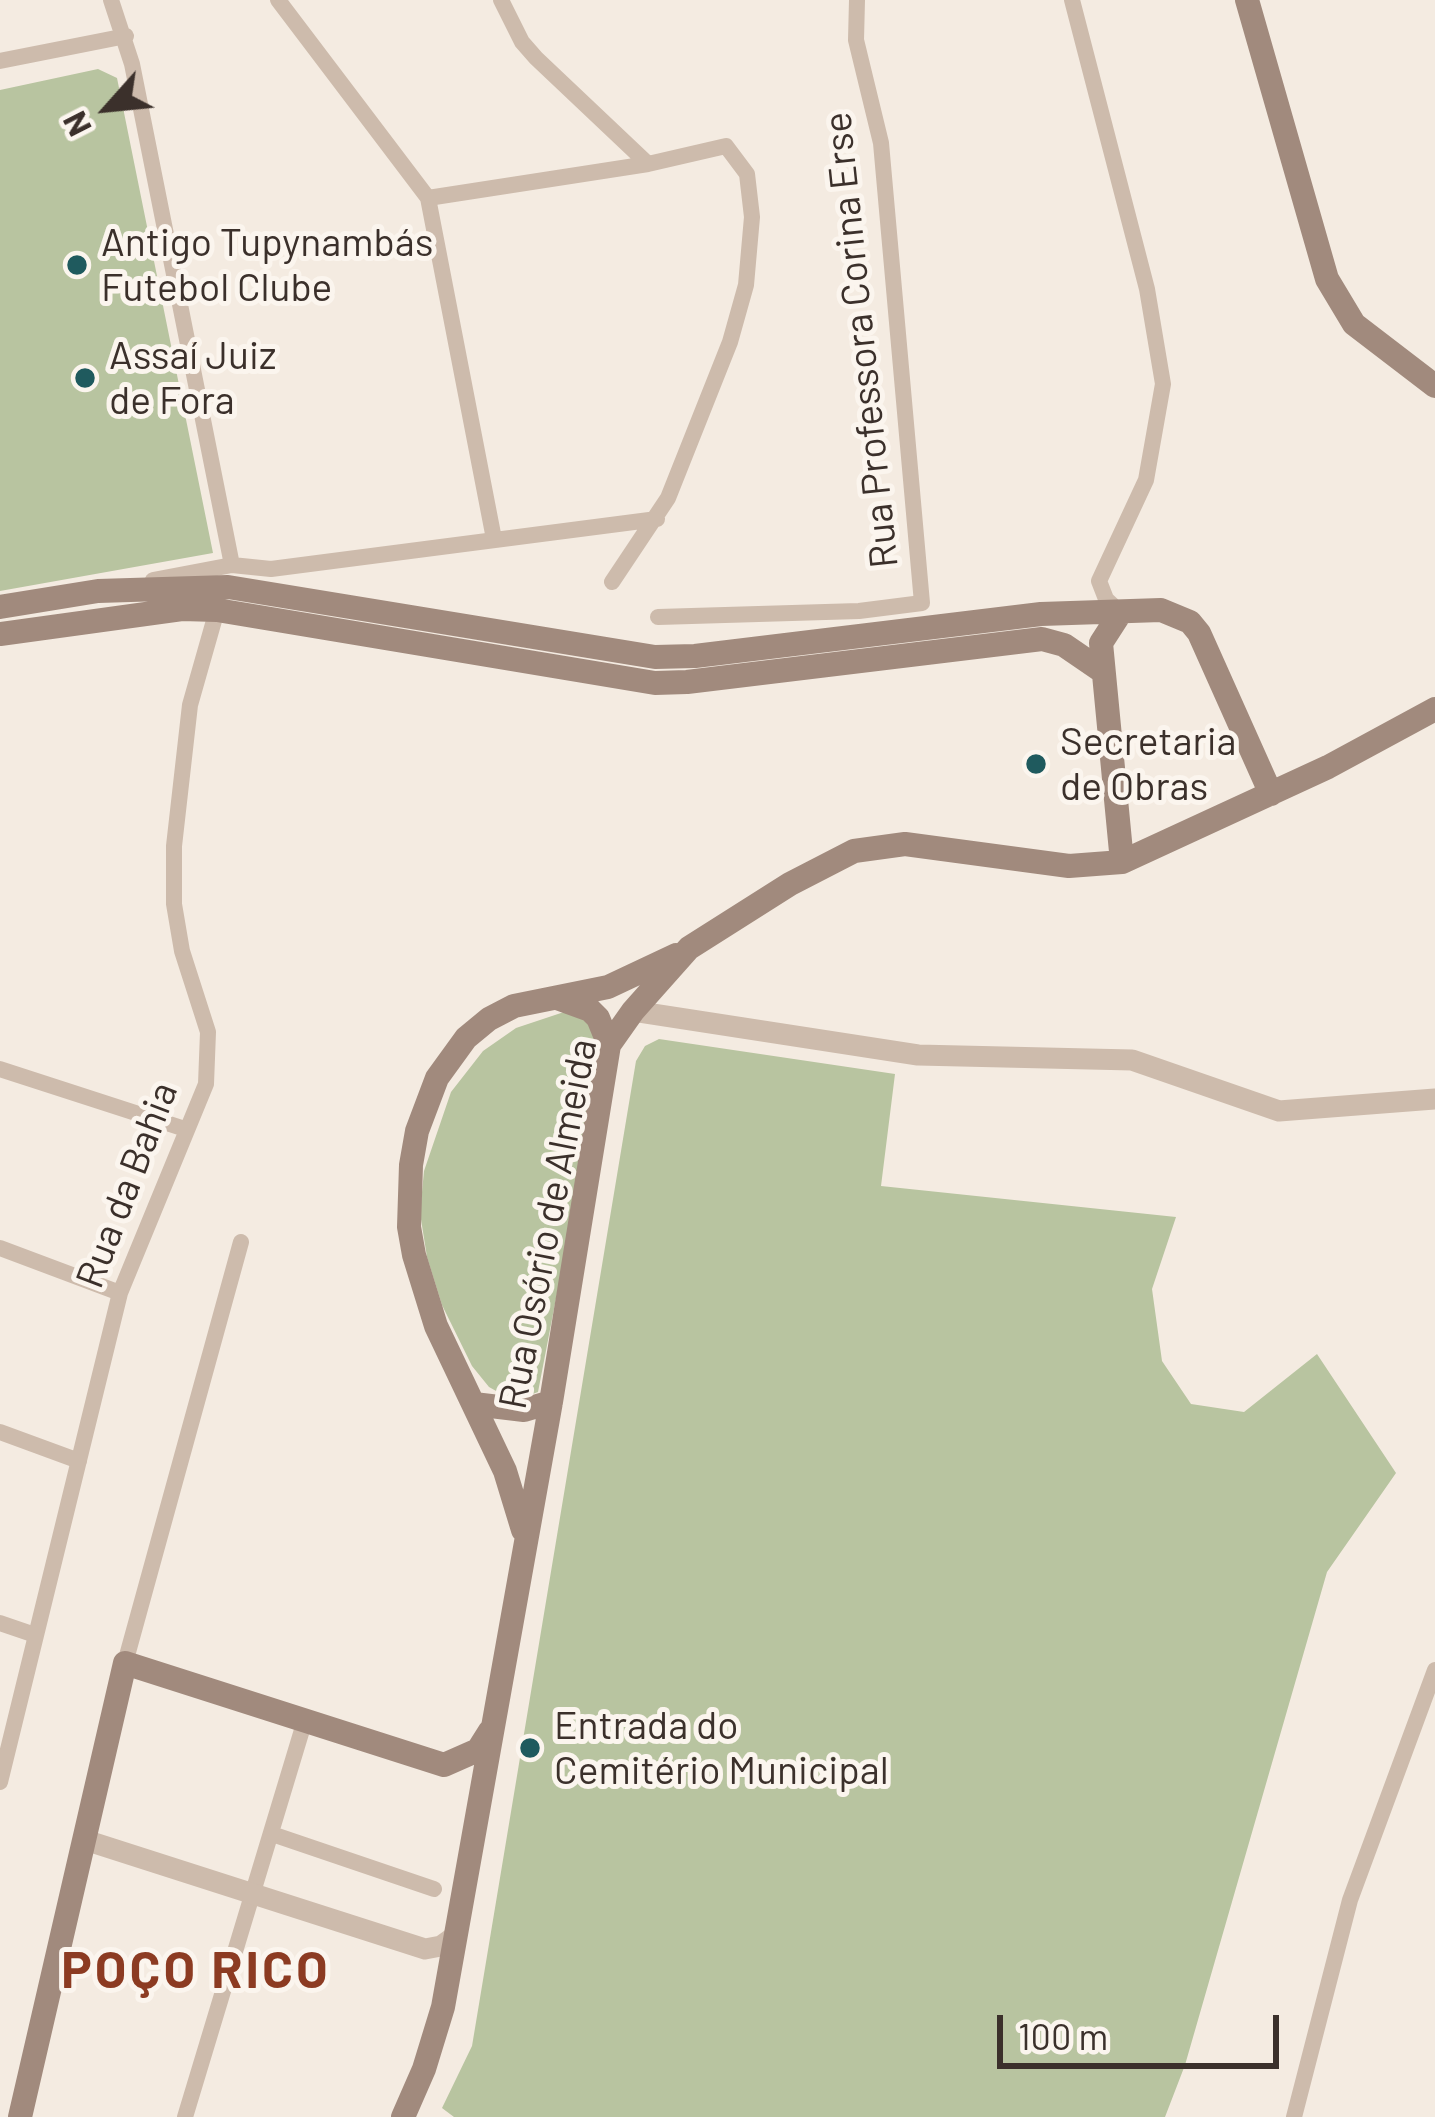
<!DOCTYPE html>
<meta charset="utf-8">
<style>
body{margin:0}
#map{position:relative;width:1435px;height:2117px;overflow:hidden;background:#f4ebe1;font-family:Barlow,sans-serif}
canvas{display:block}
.north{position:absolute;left:48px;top:48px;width:120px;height:120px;-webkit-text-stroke:9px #fbf5ee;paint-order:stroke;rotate:243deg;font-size:33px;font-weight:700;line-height:48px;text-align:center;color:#3b302b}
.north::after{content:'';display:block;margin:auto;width:42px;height:54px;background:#3b302b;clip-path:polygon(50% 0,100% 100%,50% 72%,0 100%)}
.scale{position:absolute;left:997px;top:2015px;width:282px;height:54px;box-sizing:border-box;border:6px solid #3b302b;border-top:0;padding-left:15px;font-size:36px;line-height:42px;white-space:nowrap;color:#3b302b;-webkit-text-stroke:9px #fbf5ee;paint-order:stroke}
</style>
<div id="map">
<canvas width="1435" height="2117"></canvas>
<div class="north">N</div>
<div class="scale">100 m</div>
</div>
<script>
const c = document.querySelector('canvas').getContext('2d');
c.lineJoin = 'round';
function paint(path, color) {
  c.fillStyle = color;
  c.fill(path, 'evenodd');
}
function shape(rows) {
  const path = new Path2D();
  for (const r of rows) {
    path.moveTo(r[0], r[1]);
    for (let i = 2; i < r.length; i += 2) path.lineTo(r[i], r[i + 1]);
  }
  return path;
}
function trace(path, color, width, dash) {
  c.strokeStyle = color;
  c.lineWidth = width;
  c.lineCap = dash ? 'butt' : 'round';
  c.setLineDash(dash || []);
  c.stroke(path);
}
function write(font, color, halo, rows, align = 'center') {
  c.font = font + ' Barlow,sans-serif';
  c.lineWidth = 10;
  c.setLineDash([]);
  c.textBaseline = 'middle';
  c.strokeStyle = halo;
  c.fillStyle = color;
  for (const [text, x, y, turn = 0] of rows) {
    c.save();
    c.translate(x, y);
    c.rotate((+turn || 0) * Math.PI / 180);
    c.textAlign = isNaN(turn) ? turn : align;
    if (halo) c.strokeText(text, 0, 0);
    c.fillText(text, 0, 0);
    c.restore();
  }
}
const green = shape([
 [98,69,117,78,213,553,0,591,0,90],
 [567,1011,581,1014,598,1036,600,1070,538,1392,514,1401,489,1387,472,1366,442,1305,427,1257,420,1213,424,1171,451,1092,483,1051,516,1028],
 [659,1039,895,1074,881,1186,1176,1217,1152,1289,1162,1361,1191,1404,1244,1412,1317,1354,1396,1473,1327,1572,1185,2065,1165,2117,454,2117,442,2108,472,2046,636,1061,645,1046]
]);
const minor = shape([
 [111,0,132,64,232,565],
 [278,0,428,198,494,539],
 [501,0,522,42,536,58,648,164],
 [1072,0,1147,289,1163,384,1146,480,1099,581,1106,599,1120,612],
 [0,61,126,36],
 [428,198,648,164,726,146,747,174,752,217,746,285,730,342,668,498,612,582],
 [153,580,232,565,271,569,657,519],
 [658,617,859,611,922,603,881,143,856,40,857,0],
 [0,1069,185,1129],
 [0,1248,120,1293],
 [0,1432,79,1461],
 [0,1623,35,1635],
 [125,1663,241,1242],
 [0,1782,120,1293,206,1084,208,1032,182,951,174,904,174,846,190,705,217,610],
 [272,1834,434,1889],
 [185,2117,305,1720],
 [1294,2117,1350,1900,1435,1670]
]);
const tertiary = shape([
 [633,1011,918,1055,1132,1060,1279,1111,1435,1099],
 [85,1840,425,1949,441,1946,455,1936]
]);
const secondary = shape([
 [1247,0,1327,279,1354,324,1435,386],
 [0,607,98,591,228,587,655,657,695,656,1041,614,1161,610,1190,622,1199,633,1271,794],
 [1121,612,1101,643,1122,862],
 [0,634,182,609,217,610,655,683,687,682,1042,639,1064,645,1102,671],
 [557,998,590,1010,598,1018,609,1045],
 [474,1404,524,1410,551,1402],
 [523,1530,505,1471,436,1326,414,1255,409,1227,411,1165,417,1131,437,1078,466,1038,489,1019,514,1006,608,987,676,955],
 [20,2117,125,1663,444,1765,478,1750,490,1731],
 [403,2117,424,2069,443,2007,551,1402,609,1045,633,1011,689,948,790,884,854,851,905,844,1069,866,1122,862,1328,767,1435,709]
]);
const markers = [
 [77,265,12,"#1f5a5e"],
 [85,378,12,"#1f5a5e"],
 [1036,764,12,"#1f5a5e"],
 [530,1748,12,"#1f5a5e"]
];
const poiNames = [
 ["Antigo Tupynambás",101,243],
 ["Futebol Clube",101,288],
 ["Assaí Juiz",109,356],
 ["de Fora",109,401],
 ["Secretaria",1060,742],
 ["de Obras",1060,787],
 ["Entrada do",554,1726],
 ["Cemitério Municipal",554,1771]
];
const streetNames = [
 ["Rua Professora Corina Erse",861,340,-96],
 ["Rua da Bahia",127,1185,-69],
 ["Rua Osório de Almeida",548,1224,-79]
];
const districtNames = [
 ["POÇO RICO",196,1971]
];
paint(green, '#b8c4a0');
trace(minor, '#cdbbac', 16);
trace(tertiary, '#cdbbac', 21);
trace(secondary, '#a18a7d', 24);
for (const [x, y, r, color] of markers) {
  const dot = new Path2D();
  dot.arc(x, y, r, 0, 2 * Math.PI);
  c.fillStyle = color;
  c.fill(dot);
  trace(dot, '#fbf5ee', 4.5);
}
write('39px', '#3b302b', '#fbf5ee', poiNames, 'left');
write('39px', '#3b302b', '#fbf5ee', streetNames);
c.letterSpacing = '3px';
write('bold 51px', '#8c3b22', '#fbf5ee', districtNames);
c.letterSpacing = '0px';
</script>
